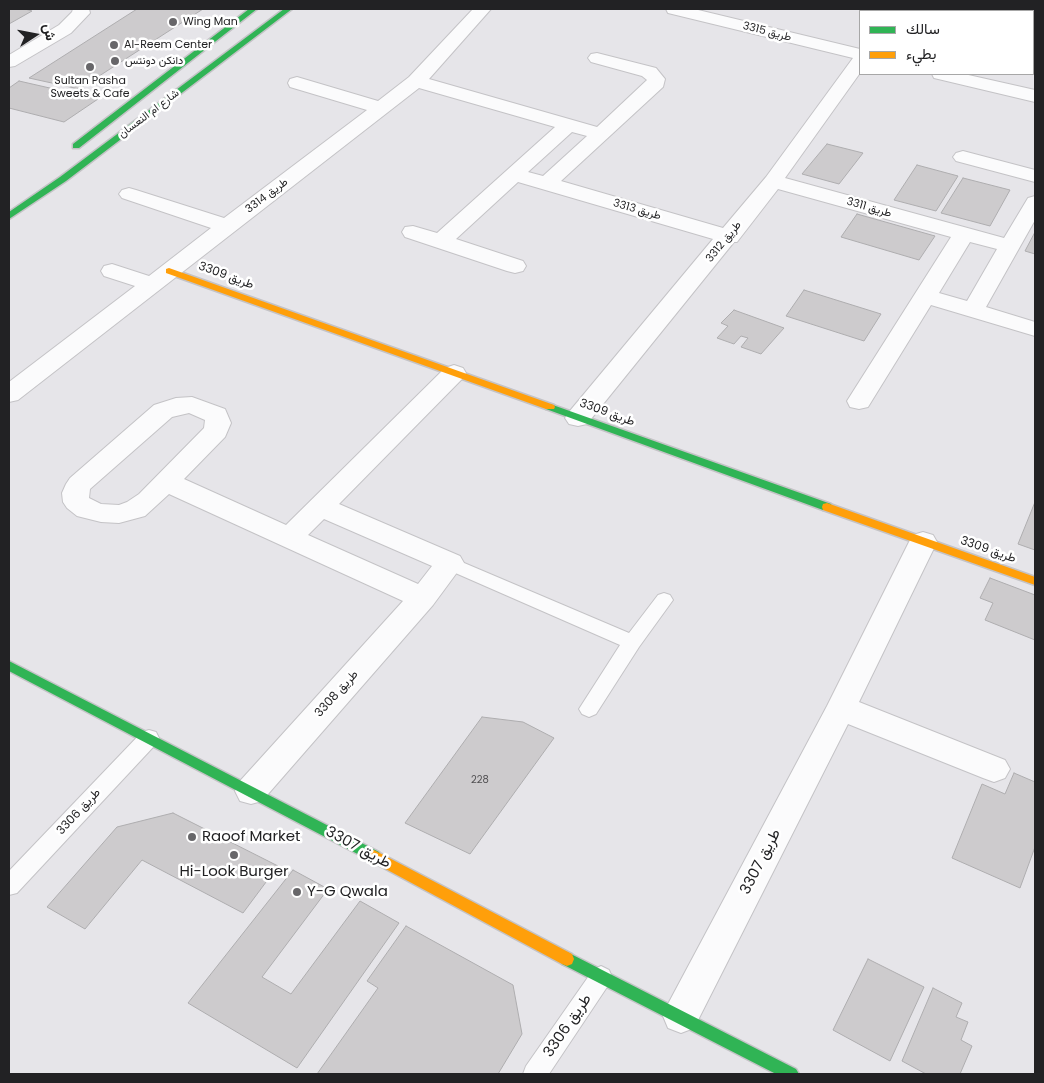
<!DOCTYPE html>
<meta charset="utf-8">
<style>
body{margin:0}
#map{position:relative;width:1044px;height:1083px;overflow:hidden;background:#e6e5e9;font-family:Poppins,Vazirmatn,sans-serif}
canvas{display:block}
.frame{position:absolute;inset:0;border:10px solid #222224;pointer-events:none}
.legend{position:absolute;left:859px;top:10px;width:175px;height:65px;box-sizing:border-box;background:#fff;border:1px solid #a7a7a7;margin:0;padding:6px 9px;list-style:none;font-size:15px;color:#222224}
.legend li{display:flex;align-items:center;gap:10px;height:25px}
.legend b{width:25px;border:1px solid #a7a7a7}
.north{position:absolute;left:10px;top:10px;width:50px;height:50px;-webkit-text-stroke:4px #fff;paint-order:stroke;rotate:79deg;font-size:14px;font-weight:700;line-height:20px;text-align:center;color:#222224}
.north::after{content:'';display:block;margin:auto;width:18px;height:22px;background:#222224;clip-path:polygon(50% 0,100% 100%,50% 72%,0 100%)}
</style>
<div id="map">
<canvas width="1044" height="1083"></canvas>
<div class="frame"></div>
<ul class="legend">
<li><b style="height:6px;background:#30b455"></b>سالك</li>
<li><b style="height:6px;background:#ff9f0a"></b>بطيء</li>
</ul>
<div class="north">ش</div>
</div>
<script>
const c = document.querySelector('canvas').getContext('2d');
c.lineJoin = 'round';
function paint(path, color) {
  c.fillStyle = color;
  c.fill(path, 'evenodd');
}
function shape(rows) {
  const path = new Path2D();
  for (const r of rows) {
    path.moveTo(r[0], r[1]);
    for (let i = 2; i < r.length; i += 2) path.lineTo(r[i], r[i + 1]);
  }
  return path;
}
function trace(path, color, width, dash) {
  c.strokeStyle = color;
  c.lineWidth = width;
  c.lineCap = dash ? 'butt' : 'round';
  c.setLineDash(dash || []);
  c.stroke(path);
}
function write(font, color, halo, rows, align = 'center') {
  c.font = font + ' Poppins,Vazirmatn,sans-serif';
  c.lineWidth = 5;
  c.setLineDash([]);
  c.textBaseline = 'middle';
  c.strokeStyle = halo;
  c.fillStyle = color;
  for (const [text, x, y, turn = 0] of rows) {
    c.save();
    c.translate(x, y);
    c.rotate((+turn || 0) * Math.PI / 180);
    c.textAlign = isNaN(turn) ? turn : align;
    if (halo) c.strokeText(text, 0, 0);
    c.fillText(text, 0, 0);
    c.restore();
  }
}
const building = shape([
 [9,9,25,9,32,11,9,24,9,9],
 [137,9,203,9,79,89,29,78,137,9],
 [19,81,98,99,64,122,9,108,9,88,19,81],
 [827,144,863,153,839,184,802,174,827,144],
 [917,165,958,176,936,211,894,200,917,165],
 [963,178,1010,190,990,226,941,213,963,178],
 [857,214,935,236,919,260,841,237,857,214],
 [1035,232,1035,254,1025,251,1035,232],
 [804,290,881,314,864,341,786,316,804,290],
 [734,310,784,328,761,354,741,347,748,338,741,336,734,344,717,338,728,326,721,323,734,310],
 [1035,502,1035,550,1018,544,1035,502],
 [990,578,1035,595,1035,640,985,620,993,603,980,598,990,578],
 [482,717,523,722,554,738,470,854,405,823,482,717],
 [1014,773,1035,782,1035,847,1020,888,952,858,982,784,1005,794,1014,773],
 [173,813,278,866,243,913,142,860,85,929,47,907,117,827,173,813],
 [293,870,328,889,262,977,291,994,360,901,399,923,297,1068,188,1003,293,870],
 [406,926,513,985,522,1034,498,1074,317,1074,378,988,367,981,406,926],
 [868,959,924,987,890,1061,833,1030,868,959],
 [933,988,962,1003,956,1017,968,1022,961,1040,972,1046,960,1074,926,1074,902,1061,933,988]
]);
const lane = shape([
 [450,557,629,633,658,595,664,593,670,595,673,600,639,647,596,714,589,717,582,714,579,709,620,645,444,568,441,563,444,558,450,557],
 [149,730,156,732,159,738,156,744,17,893,9,895,9,871,142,732,149,730],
 [601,966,609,970,612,977,609,984,549,1074,523,1074,526,1066,593,970,601,966]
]);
const street = shape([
 [73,9,89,9,90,13,71,33,15,66,9,67,9,55,59,25,72,12,73,9],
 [473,9,491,9,429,79,597,127,647,80,642,76,591,62,588,58,591,54,597,53,656,68,665,79,663,87,561,181,723,228,766,177,853,58,668,13,666,9,694,9,860,49,860,73,785,178,1004,238,1028,198,1035,196,1035,220,986,307,1035,322,1035,336,931,305,868,407,859,409,850,407,847,401,951,237,778,189,737,242,734,242,587,424,578,426,569,424,565,418,569,412,713,239,518,182,456,239,523,261,526,266,523,271,515,273,507,271,405,237,402,232,405,227,413,226,437,233,555,127,419,88,18,400,9,402,9,382,135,286,104,276,101,271,104,266,112,264,149,276,211,228,122,198,119,194,122,190,129,188,136,190,224,218,367,110,290,87,288,83,290,79,297,77,378,101,409,77,473,9],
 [572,132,587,136,543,176,528,172,572,132],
 [970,242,997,249,967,301,939,293,970,242],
 [958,9,975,9,977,11,960,11,958,9],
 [932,74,964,74,1035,90,1035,102,934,78,932,74],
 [963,151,1035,170,1035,182,956,161,953,157,956,153,963,151],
 [454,365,463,368,466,373,463,378,339,504,460,556,464,563,433,605,262,801,251,804,240,801,235,791,240,781,403,601,169,494,145,516,119,523,101,522,77,516,67,508,63,502,62,493,66,484,70,478,154,405,176,398,192,397,225,409,231,423,225,437,184,479,286,525,445,368,454,365],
 [189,413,205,420,204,428,139,494,127,502,119,505,101,504,89,498,90,489,172,417,189,413],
 [324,519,432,566,418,584,308,535,324,519],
 [923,532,933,535,937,542,859,702,1005,760,1010,769,1005,778,994,782,983,778,848,724,694,1028,681,1033,668,1028,663,1016,668,1004,827,706,909,542,913,535,923,532]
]);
const fast = shape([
 [249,9,257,9,79,148,73,148,73,144,249,9],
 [284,9,292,9,66,181,9,219,9,212,60,177,284,9],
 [550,404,831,504,832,507,831,510,823,510,546,409,545,407,550,404],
 [9,661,379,852,381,856,379,860,374,862,369,860,9,671,9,661],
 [567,952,796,1069,799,1074,776,1074,562,964,560,959,562,954,567,952]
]);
const slow = shape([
 [169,268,554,405,555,407,554,409,546,409,166,273,166,269,169,268],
 [827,503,1035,577,1035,585,823,510,822,507,823,504,827,503],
 [374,850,572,954,574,959,572,964,567,966,562,964,369,860,367,856,369,852,374,850]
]);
const markers = [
 [173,22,5,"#676669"],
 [114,45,5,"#676669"],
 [115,61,5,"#676669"],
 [90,67,5,"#676669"],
 [192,837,5,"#676669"],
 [234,855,5,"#676669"],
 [297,892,5,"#676669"]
];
const numberNames = [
 ["228",480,780]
];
const farPoinames = [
 ["Wing Man",183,22],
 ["Al-Reem Center",124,45],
 ["دانكن دونتس",125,61],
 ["Sultan Pasha",90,81,"center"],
 ["Sweets & Cafe",90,94,"center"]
];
const farStreetnames = [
 ["طريق 3315",767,32,14],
 ["شارع ام النعسان",149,114,-37],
 ["طريق 3314",267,196,-37],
 ["طريق 3311",869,208,16],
 ["طريق 3313",637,210,16],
 ["طريق 3312",724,242,-51]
];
const streetNames = [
 ["طريق 3309",226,276,20],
 ["طريق 3309",607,413,20],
 ["طريق 3309",988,550,19],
 ["طريق 3308",337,694,-48],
 ["طريق 3306",79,812,-47]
];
const nearPoinames = [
 ["Raoof Market",202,837],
 ["Hi-Look Burger",234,872,"center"],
 ["Y-G Qwala",307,892]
];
const nearStreetnames = [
 ["طريق 3307",358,848,28],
 ["طريق 3307",761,862,-63],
 ["طريق 3306",568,1026,-56]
];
paint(building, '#cdcbcd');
trace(building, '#aeadaf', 1);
trace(lane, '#c4c3c6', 2);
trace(street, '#c4c3c6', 2);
trace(fast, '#c4c3c6', 3);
trace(slow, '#c4c3c6', 3);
paint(lane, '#fbfbfc');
paint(street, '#fbfbfc');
paint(fast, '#30b455');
paint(slow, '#ff9f0a');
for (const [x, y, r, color] of markers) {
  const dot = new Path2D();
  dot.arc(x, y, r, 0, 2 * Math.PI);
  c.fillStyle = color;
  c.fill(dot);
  trace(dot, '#fff', 2);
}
write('10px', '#504f51', null, numberNames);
write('11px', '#222224', '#fff', farPoinames, 'left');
write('11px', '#222224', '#fff', farStreetnames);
write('12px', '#222224', '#fff', streetNames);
write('15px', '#222224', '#fff', nearPoinames, 'left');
write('15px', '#222224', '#fff', nearStreetnames);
</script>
